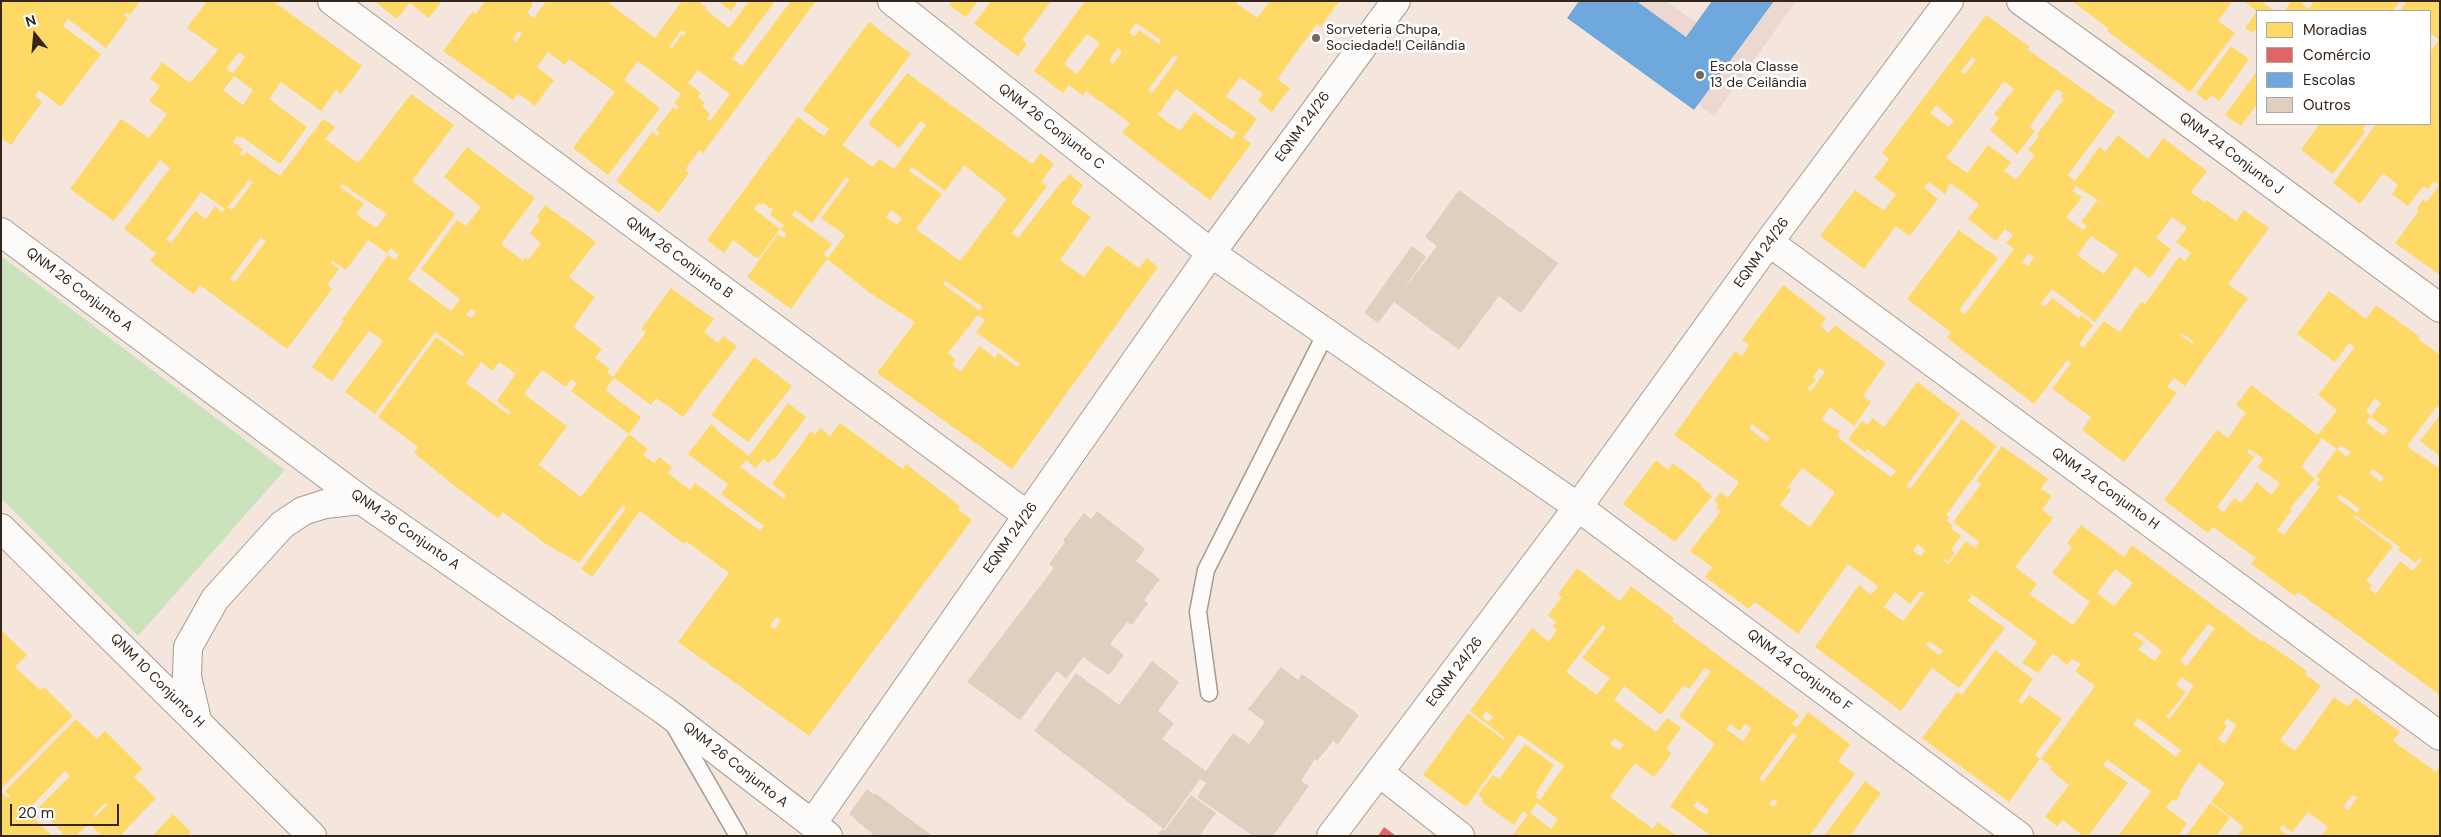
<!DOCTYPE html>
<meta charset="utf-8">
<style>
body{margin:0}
#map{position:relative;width:2441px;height:837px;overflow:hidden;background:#f4e6dc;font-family:"DM Sans",sans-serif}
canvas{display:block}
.frame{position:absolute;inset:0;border:2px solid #32261d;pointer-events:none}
.legend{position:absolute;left:2256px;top:10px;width:175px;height:115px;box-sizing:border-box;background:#fff;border:1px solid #ada8a5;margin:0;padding:6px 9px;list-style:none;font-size:15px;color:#32261d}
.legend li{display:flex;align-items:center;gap:10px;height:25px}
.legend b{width:25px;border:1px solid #ada8a5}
.north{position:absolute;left:10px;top:10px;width:50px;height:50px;-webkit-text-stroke:4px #fff;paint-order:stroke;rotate:343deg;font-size:14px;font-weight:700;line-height:20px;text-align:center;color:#32261d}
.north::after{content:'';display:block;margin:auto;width:18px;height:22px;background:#32261d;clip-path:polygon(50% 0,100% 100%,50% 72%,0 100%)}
.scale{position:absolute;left:10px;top:804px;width:109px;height:22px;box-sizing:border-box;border:2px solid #32261d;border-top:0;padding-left:6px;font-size:15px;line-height:18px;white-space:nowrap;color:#32261d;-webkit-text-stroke:4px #fff;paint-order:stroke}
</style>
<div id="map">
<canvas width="2441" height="837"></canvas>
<div class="frame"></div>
<ul class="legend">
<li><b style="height:14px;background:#ffd966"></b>Moradias</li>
<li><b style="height:14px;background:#e06666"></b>Comércio</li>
<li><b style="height:14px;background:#6fa8dc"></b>Escolas</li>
<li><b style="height:14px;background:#e0cebf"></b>Outros</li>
</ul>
<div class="north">N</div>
<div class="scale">20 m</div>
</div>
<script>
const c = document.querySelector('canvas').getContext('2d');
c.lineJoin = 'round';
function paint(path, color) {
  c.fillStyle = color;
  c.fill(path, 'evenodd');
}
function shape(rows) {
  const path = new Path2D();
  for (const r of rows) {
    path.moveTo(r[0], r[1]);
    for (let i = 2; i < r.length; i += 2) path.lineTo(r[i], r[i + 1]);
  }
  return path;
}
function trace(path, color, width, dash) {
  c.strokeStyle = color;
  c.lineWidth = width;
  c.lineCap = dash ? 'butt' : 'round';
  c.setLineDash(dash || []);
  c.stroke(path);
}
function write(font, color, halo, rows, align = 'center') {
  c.font = font + ' "DM Sans",sans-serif';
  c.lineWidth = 5;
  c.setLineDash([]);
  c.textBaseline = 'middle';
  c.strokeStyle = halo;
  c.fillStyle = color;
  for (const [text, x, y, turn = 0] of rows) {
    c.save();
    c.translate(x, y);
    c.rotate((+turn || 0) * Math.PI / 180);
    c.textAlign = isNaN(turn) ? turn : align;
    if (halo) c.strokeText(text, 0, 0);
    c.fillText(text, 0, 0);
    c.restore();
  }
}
const education = shape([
 [1604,1,1666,1,1711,33,1735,1,1796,1,1714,116,1587,26]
]);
const green = shape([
 [1,256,285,470,138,636,1,498]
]);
const homes = shape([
 [1,1,140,1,130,15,126,12,124,15,128,18,106,48,68,19,63,26,101,54,61,107,39,90,35,96,42,102,11,145,1,138],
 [207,1,273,1,362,66,341,94,336,90,321,111,281,82,269,99,307,127,280,164,242,137,240,138,237,136,233,142,243,149,240,154,243,156,247,152,280,176,323,119,335,127,325,139,358,163,411,94,454,125,412,181,455,214,408,279,451,311,460,299,421,269,457,220,466,226,481,207,444,177,467,147,535,198,501,244,523,261,525,257,528,260,541,244,530,233,540,219,537,217,545,205,596,242,569,277,595,297,573,327,602,349,595,358,610,369,607,372,613,377,646,332,641,329,671,288,714,319,704,332,718,343,723,336,737,346,683,417,656,398,651,405,614,378,605,390,641,417,629,434,571,391,577,383,571,379,566,387,542,370,524,394,567,426,539,465,581,497,629,434,648,449,643,455,654,463,659,457,672,467,668,473,690,490,695,483,760,531,764,526,721,494,728,484,688,454,711,424,717,429,716,430,749,456,788,403,806,417,774,460,773,458,769,463,763,459,756,468,746,460,740,467,784,499,786,495,772,484,811,431,815,435,820,428,830,436,840,423,903,469,906,464,960,506,958,509,972,520,809,736,678,642,729,573,686,541,684,544,640,511,592,577,581,569,626,508,623,505,579,563,546,544,503,512,498,518,456,487,414,453,418,447,378,417,436,337,462,356,465,354,435,332,375,414,345,392,383,341,379,338,369,331,332,381,312,367,344,321,342,320,388,255,395,260,399,255,391,248,387,253,368,240,346,270,333,261,331,263,339,269,327,285,332,289,287,349,200,285,194,294,180,284,150,261,156,253,124,229,170,168,160,160,114,221,70,189,121,119,149,138,167,114,149,101,160,86,150,79,162,62,190,83,218,50,187,28],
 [239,52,245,57,233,73,226,69],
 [234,76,253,90,243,105,223,90],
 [249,180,253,182,232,210,228,207],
 [342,184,387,214,376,228,356,214,364,204,340,187],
 [201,192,225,209,222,212,215,206,206,219,195,211,171,243,166,240],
 [261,237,266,241,235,282,230,279],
 [471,309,476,312,471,318,466,315],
 [526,358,497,401,511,412,509,415,466,383,481,362,492,371,499,362,515,373],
 [776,617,781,620,775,629,770,626],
 [374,1,442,1,429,18,410,3,397,19],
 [485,1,529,1,533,4,527,13,534,18,546,1,612,1,610,4,655,38,682,1,702,1,700,3,707,8,706,10,729,28,749,1,775,1,732,59,742,66,791,1,816,1,703,153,699,150,685,170,689,173,659,213,616,181,652,132,657,136,660,132,656,130,673,107,677,110,679,107,674,103,681,94,638,61,624,80,660,108,608,175,573,148,615,92,569,59,565,65,548,52,537,67,554,80,535,106,518,93,513,100,443,51,472,12,476,14],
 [681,30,686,33,684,36,682,34,672,48,669,47],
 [518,31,522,33,516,42,513,39],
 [698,70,730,94,710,121,706,119,710,114,702,106,705,103,698,97,701,93,688,83],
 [718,1,738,1,731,11],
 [952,1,978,1,966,17,949,5],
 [991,1,1051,1,1022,40,1027,44,1018,56,974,24],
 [1085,1,1234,1,1257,18,1270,1,1339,1,1321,27,1317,24,1277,79,1290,88,1272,112,1258,101,1263,94,1240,77,1226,96,1257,119,1243,138,1251,144,1210,200,1122,133,1130,123,1086,91,1083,96,1069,85,1063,93,1034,71],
 [1136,23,1161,40,1159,44,1139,30,1135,36,1129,33],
 [1087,34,1100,43,1077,74,1064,64],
 [1118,48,1122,52,1113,64,1109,60],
 [1174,55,1178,58,1152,93,1148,90],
 [1176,89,1217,120,1236,133,1232,139,1194,112,1180,131,1158,115],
 [2072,1,2229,1,2231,3,2218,21,2235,33,2190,92,2107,31,2109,29],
 [2244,1,2264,1,2263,3,2274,11,2257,11,2257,28,2253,33,2245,28,2257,11],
 [2292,1,2305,1,2302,4,2309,9,2314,1,2400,1,2393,11,2284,11],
 [2406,1,2440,1,2440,275,2395,243,2419,211,2417,209,2423,199,2427,202,2439,185,2434,181,2429,189,2423,186,2408,206,2392,194,2398,185,2383,173,2360,204,2333,183,2376,124,2430,124,2430,52,2439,40,2430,33,2430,11,2400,11],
 [1986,15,2030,47,2027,49,2115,112,2068,175,2075,181,2099,147,2105,152,2118,135,2148,159,2163,138,2207,171,2191,192,2205,202,2207,200,2236,221,2244,210,2269,228,2228,284,2248,298,2185,386,2174,378,2167,387,2177,393,2124,462,2082,430,2091,417,2052,389,2071,363,2067,360,2034,404,1947,338,1951,332,1907,299,1959,230,1998,258,1959,310,1965,314,2014,249,2006,243,2013,235,2005,229,1996,241,1968,219,1979,204,1950,183,1945,194,1929,182,1924,188,1938,199,1910,236,1896,226,1864,269,1820,236,1855,190,1884,211,1896,194,1874,178,1889,159,1882,153],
 [1972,57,1976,60,1964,74,1961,72],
 [2004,81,2014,89,1994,114,1999,118,1990,130,2017,154,2035,131,2029,127,2057,89,2063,94,2061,97,2064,99,2037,134,2039,136,2028,150,2035,155,2016,180,2004,171,2011,162,1988,145,1967,173,1946,158],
 [1936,105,1954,121,1949,127,1930,113],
 [2076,186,2111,209,2097,201,2081,222,2087,226,2083,230,2066,218,2082,197,2072,191],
 [2172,217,2187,228,2176,242,2191,253,2185,261,2179,257,2145,304,2141,302,2120,332,2104,321,2083,348,2079,344,2093,325,2081,315,2079,318,2052,298,2045,307,2040,304,2052,289,2095,322,2135,267,2150,278,2171,249,2156,238],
 [2091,236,2118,254,2104,274,2077,255],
 [2028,253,2034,257,2028,266,2022,262],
 [2182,333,2194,342,2193,344,2180,335],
 [869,22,911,54,842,145,873,167,879,159,894,169,926,125,921,121,899,148,868,124,907,73,1032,164,1041,153,1054,164,1041,182,1047,186,1012,233,1018,238,1063,180,1064,181,1069,174,1083,185,1071,203,1091,217,1060,260,1084,277,1107,245,1139,268,1147,258,1158,267,1012,469,877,373,915,322,870,293,827,259,791,309,747,277,778,234,784,238,787,234,780,229,784,225,770,215,773,210,763,203,762,205,758,203,754,209,780,229,758,259,733,240,724,253,707,240,798,117,824,136,829,129,803,110],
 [964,165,1007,199,960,261,916,229,942,194,909,171,912,167,945,191],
 [846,177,850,179,821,218,845,235,828,258,824,254,832,244,792,215,795,210,812,223],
 [891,210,902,218,897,225,886,217],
 [945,281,983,307,980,311,943,284],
 [978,315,985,320,976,332,1020,364,1017,367,998,353,995,358,979,346,961,372,952,365,956,360,948,353],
 [2231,46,2249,59,2219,101,2211,95,2206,101,2196,93],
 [2257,71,2257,104,2241,126,2225,115],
 [2319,124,2367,124,2362,130,2365,132,2333,174,2301,150],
 [1783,285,1826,318,1820,326,1829,333,1835,325,1886,363,1863,396,1871,402,1854,426,1830,407,1821,420,1840,431,1837,436,1862,456,1891,477,1896,471,1867,449,1865,452,1848,439,1862,421,1868,425,1872,418,1884,427,1917,382,1960,414,1906,486,1910,489,1962,419,1997,446,1946,515,1949,517,1947,521,1953,526,1950,528,1961,536,1951,550,1955,553,1948,562,1945,559,1944,561,1949,564,1966,541,1975,548,1979,542,1953,522,1981,484,1976,481,2002,446,2048,479,2041,489,2052,496,2042,510,2053,518,2015,567,2037,584,2029,594,2073,625,2090,602,2052,573,2072,547,2067,543,2081,525,2124,557,2132,545,2262,642,2263,640,2307,671,2305,674,2321,686,2280,740,2295,751,2334,697,2348,707,2355,698,2400,732,2393,741,2436,772,2437,769,2440,770,2440,836,2321,836,2328,827,2308,812,2292,832,2282,825,2279,829,2288,836,2237,836,2244,827,2211,802,2225,783,2199,763,2179,792,2181,793,2176,801,2173,799,2166,808,2187,823,2178,836,2118,836,2151,791,2107,760,2103,765,2128,783,2088,836,2083,836,2063,820,2057,826,2045,817,2069,785,2050,770,2052,767,2041,759,2095,686,2075,671,2081,664,2072,659,2067,665,2053,653,2038,673,2022,663,2037,642,1966,590,1972,596,1968,601,2005,628,1959,688,1932,668,1901,711,1815,647,1859,585,1871,595,1878,586,1848,564,1798,634,1755,602,1749,609,1705,577,1712,567,1690,551,1721,511,1716,508,1718,504,1714,501,1721,492,1728,498,1739,482,1674,435,1735,351,1742,356,1749,345,1742,340],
 [1819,368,1825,372,1811,391,1807,389,1816,380,1813,378],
 [1752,424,1770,438,1767,442,1749,428],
 [1802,468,1835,492,1810,527,1780,505,1791,490,1788,487],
 [1918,544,1925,550,1921,556,1913,551],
 [2115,569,2133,583,2114,606,2097,593],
 [1920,591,1924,593,1903,621,1884,607,1895,592,1910,604],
 [2208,624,2215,628,2187,666,2180,661],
 [2136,631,2162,651,2155,661,2138,650,2144,642,2133,635],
 [1929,641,1943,651,1939,655,1926,645],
 [2182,677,2194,686,2169,719,2166,717,2186,692,2176,685],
 [2138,718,2181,750,2176,757,2133,724],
 [2227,718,2236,725,2225,744,2218,739,2227,726,2224,723],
 [2352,795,2357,798,2348,810,2343,807],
 [2329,291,2366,319,2376,305,2420,337,2418,339,2440,355,2440,408,2437,406,2407,446,2440,469,2440,695,2298,592,2295,596,2251,564,2256,558,2213,527,2208,533,2164,500,2217,430,2228,438,2246,413,2236,405,2251,385,2318,435,2337,410,2318,395,2355,347,2349,343,2335,362,2297,334],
 [2375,398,2381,403,2371,417,2388,430,2384,436,2366,422,2371,416,2366,411],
 [2322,438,2337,449,2341,445,2351,452,2347,457,2337,449,2316,477,2320,479,2316,484,2320,487,2284,535,2277,530,2292,510,2290,508,2315,479,2301,467],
 [2249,449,2264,459,2257,467,2280,483,2271,495,2257,482,2241,503,2234,498,2224,512,2217,507,2254,457,2247,452],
 [2373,469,2384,478,2381,482,2369,473],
 [2339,494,2360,509,2357,513,2337,498],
 [2355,515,2400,547,2398,550,2416,563,2420,557,2422,559,2413,571,2400,561,2376,594,2369,589,2372,585,2366,581,2393,546,2354,517],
 [754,357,792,386,748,442,711,415],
 [2440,415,2440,456,2420,441],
 [1656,460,1668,470,1673,463,1702,485,1701,487,1712,496,1675,542,1623,504],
 [1577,568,1620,601,1631,586,1674,618,1672,621,1799,715,1792,724,1797,727,1808,712,1850,744,1838,761,1855,774,1809,836,1711,836,1670,806,1715,744,1679,716,1711,671,1705,668,1689,689,1684,685,1661,715,1624,686,1614,700,1656,732,1667,718,1681,728,1666,749,1672,753,1654,777,1635,763,1610,797,1653,829,1658,822,1677,836,1512,836,1528,815,1523,811,1514,825,1482,802,1484,800,1478,795,1493,775,1499,779,1525,744,1554,765,1536,793,1538,794,1536,797,1540,800,1564,766,1519,734,1466,807,1423,775,1468,713,1504,740,1505,738,1470,711,1532,628,1549,642,1557,630,1553,626,1556,622,1548,615,1562,597,1558,594],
 [1602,625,1606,627,1582,658,1610,678,1597,695,1566,672],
 [1486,711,1493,717,1488,722,1482,717],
 [1730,724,1740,731,1745,724,1751,729,1743,741,1726,729],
 [1792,733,1797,736,1763,782,1759,779],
 [1614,738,1624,745,1619,750,1610,744],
 [1773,799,1778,802,1773,807,1769,804],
 [1697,801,1709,810,1706,815,1693,806],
 [1537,803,1558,819,1551,829,1530,813],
 [1,630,27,655,15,667,40,690,44,687,73,716,1,789],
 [1995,650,2033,679,2018,701,2022,704,2029,695,2062,719,2035,755,2040,759,2009,802,1922,738,1957,692,1962,695],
 [76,719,97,739,105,731,143,769,134,777,156,798,120,836,102,836,89,823,76,836,65,836,39,807,70,776,65,771,27,811,52,836,1,836,1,792,8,798,10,797,5,791],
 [105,803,107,805,95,817,93,815],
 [1865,781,1881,793,1850,836,1824,836],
 [2210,803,2230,818,2216,836,2186,836],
 [173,814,191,832,187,836,152,836]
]);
const shops = shape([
 [1384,827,1396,836,1378,836]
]);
const schools = shape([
 [1579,1,1640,1,1639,3,1686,37,1712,1,1774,1,1694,110,1567,18]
]);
const building = shape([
 [1459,190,1558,263,1521,313,1499,296,1459,350,1394,302,1378,323,1364,313,1412,246,1426,257,1399,296,1437,246,1425,237],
 [1097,511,1145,549,1136,561,1160,579,1144,600,1148,603,1132,625,1127,622,1110,644,1124,655,1109,675,1083,657,1066,679,1057,671,1020,720,967,682,1054,568,1049,564,1065,542,1063,540,1084,513,1091,519],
 [1152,661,1179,682,1158,711,1174,723,1162,739,1206,771,1233,733,1249,744,1265,722,1248,709,1281,667,1298,680,1302,674,1359,715,1338,744,1333,741,1317,761,1315,759,1301,781,1309,786,1273,836,1253,836,1197,797,1206,783,1200,779,1164,829,1034,731,1076,673,1119,705],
 [867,789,874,795,875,793,931,835,875,836,849,814],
 [1191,795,1216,813,1199,836,1157,836,1162,829,1165,830]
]);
const lane = shape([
 [1209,693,1198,612,1206,570,1326,333],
 [674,725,738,836]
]);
const street = shape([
 [332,1,1027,515],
 [892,1,1211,253,1578,507,2019,836],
 [2021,1,2131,80,2440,308],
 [1769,242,2440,736],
 [1380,773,1460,836],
 [812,824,1211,253,1396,1],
 [1331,836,1578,507,1769,242,1949,1]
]);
const secondary = shape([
 [1,232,361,500,665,711,828,836],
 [1,528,312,836],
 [197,720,187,677,188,647,215,599,282,525,303,511,325,504,361,500]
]);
const markers = [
 [1316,38,5,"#766960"],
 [1700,75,5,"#766960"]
];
const poiNames = [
 ["Sorveteria Chupa,",1326,30],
 ["Sociedade!| Ceilândia",1326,46],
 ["Escola Classe",1710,67],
 ["13 de Ceilândia",1710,83]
];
const streetNames = [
 ["QNM 26 Conjunto C",1051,127,38],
 ["EQNM 24/26",1303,127,-54],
 ["QNM 24 Conjunto J",2231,154,37],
 ["EQNM 24/26",1762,253,-54],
 ["QNM 26 Conjunto B",679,258,36],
 ["QNM 26 Conjunto A",79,290,37],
 ["QNM 24 Conjunto H",2105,489,36],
 ["QNM 26 Conjunto A",405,530,35],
 ["EQNM 24/26",1011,538,-55],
 ["QNM 24 Conjunto F",1799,671,37],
 ["EQNM 24/26",1455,672,-53],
 ["QNM 10 Conjunto H",157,681,45],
 ["QNM 26 Conjunto A",735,765,38]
];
paint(education, '#ecd8d1');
paint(green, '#cbe3bc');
paint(homes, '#ffd966');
paint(shops, '#e06666');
paint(schools, '#6fa8dc');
paint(building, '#e0cebf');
trace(lane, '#a69b92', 19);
trace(street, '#a69b92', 30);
trace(secondary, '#a69b92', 30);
trace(lane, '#fdfbfa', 16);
trace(street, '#fdfbfa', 28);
trace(secondary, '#fdfbfa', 28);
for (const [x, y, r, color] of markers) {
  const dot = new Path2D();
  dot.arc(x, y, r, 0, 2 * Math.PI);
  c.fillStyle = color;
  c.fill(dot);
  trace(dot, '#fff', 2);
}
write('14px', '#32261d', '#fff', poiNames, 'left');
write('14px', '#32261d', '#fff', streetNames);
</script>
